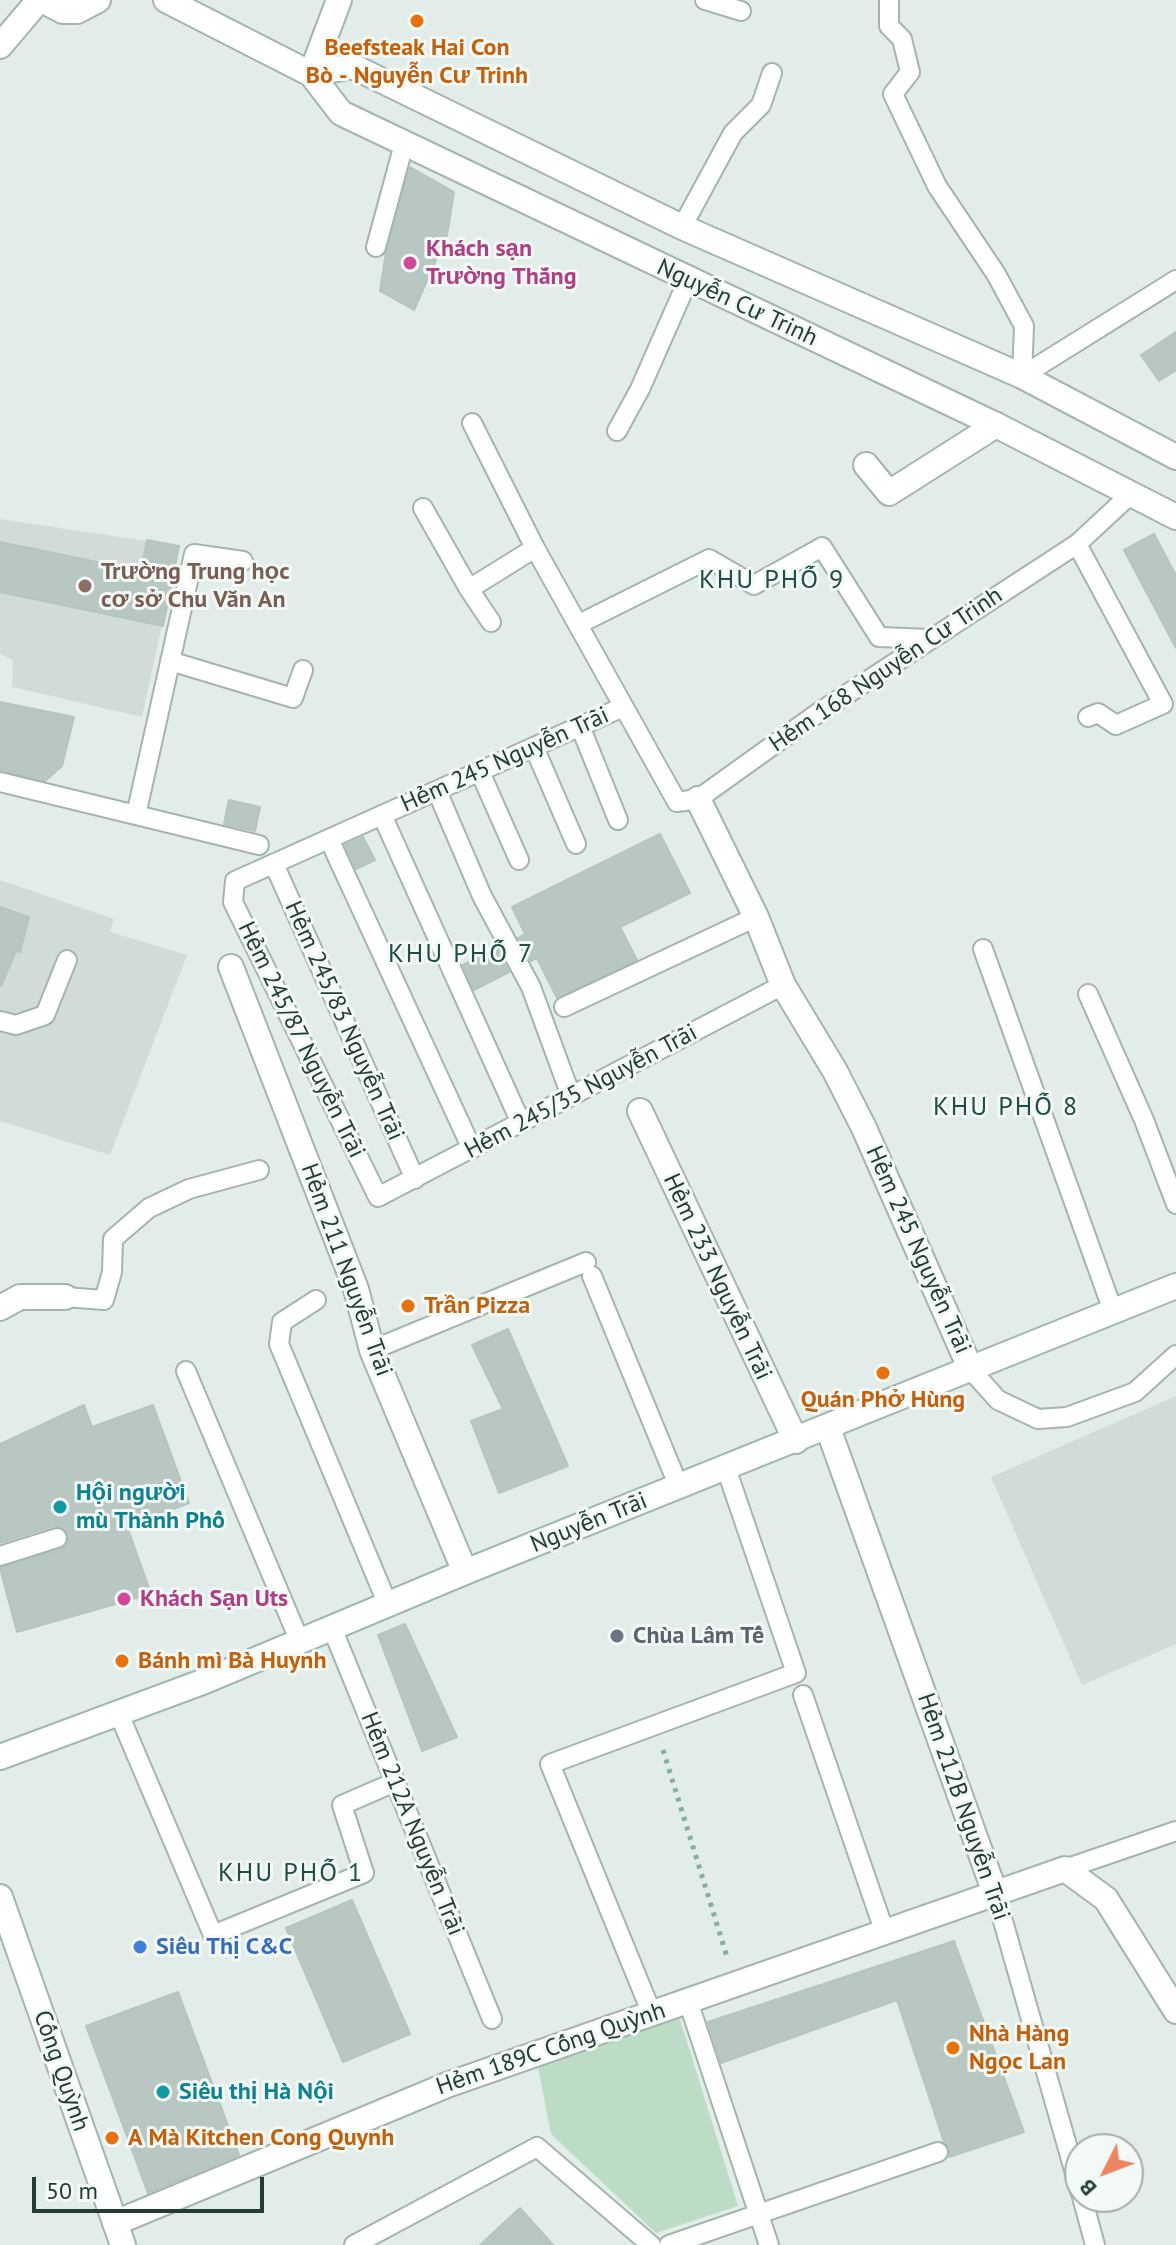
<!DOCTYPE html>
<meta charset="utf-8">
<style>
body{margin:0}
#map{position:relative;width:1176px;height:2245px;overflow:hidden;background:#e2ece8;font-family:"PT Sans",sans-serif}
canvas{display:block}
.north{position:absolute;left:1064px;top:2133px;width:80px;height:80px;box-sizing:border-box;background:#f3f9f6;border:2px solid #a0aea9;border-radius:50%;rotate:228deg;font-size:22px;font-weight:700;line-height:32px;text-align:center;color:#233d36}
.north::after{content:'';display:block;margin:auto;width:28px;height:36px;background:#ed8560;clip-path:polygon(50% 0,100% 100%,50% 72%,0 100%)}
.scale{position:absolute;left:32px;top:2177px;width:232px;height:36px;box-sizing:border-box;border:4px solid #233d36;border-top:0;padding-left:10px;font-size:24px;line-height:28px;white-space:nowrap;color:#233d36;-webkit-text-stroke:6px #f3f9f6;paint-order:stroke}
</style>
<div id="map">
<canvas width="1176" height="2245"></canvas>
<div class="north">B</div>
<div class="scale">50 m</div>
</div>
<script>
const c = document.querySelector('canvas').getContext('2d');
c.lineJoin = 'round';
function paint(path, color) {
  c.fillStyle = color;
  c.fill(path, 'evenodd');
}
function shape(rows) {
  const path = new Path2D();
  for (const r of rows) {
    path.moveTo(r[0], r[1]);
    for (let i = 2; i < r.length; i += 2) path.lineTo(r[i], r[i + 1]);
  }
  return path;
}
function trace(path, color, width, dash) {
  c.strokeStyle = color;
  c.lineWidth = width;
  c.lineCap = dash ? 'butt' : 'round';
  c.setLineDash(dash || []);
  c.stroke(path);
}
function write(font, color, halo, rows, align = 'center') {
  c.font = font + ' "PT Sans",sans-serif';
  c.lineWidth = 6;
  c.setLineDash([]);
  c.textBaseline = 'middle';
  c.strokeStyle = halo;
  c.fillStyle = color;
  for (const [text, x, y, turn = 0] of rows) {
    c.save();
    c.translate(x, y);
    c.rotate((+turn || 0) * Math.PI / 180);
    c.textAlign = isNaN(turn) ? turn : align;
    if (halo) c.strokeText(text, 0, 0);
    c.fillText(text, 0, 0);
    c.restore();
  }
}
const built = shape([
 [0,519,179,546,142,717,12,687,13,660,0,654],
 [0,880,114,919,110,932,187,955,110,1155,0,1121],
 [1176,1396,1176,1644,1082,1685,991,1477]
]);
const green = shape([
 [679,2016,738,2206,656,2233,551,2134,538,2067]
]);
const building = shape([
 [410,167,454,192,447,235,414,310,380,291,386,252,410,167],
 [1176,332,1176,370,1159,381,1141,355,1176,332],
 [1154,534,1176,575,1176,648,1124,550,1154,534],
 [147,540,179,546,163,626,0,592,0,542,141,571,147,540],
 [0,702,74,717,62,766,45,781,0,770,0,702],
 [229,800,260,807,255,831,224,824,229,800],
 [660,834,690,893,620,927,637,960,557,998,537,958,531,961,518,938,525,934,512,907,660,834],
 [363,837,375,860,356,869,345,845,363,837],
 [0,907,29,917,20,952,16,951,1,986,0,907],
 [496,948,509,972,474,990,463,965,496,948],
 [508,1329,568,1466,499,1493,471,1421,503,1409,472,1345,508,1329],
 [84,1405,92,1427,153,1405,189,1503,127,1526,151,1594,17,1632,0,1568,61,1549,69,1535,64,1529,54,1526,0,1543,0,1444,84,1405],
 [405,1624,457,1737,422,1751,378,1635,405,1624],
 [352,1900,410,2034,343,2062,286,1928,352,1900],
 [954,1941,1024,2132,949,2157,950,2149,944,2142,897,2000,721,2063,708,2022,954,1941],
 [178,1992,239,2155,148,2193,86,2026,178,1992],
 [520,2208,553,2245,480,2245,520,2208]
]);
const path = shape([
 [663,1750,728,1960]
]);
const service = shape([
 [705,0,741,11],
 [889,0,889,26,902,39,910,72,893,94,937,186,996,274,1024,326,1022,376],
 [682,227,733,133,761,105,772,73],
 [376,247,404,144],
 [1022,376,1176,280],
 [472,423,535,548,677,802,698,799,818,713,1077,544,1131,494],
 [617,431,640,389,688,280],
 [423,508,469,589],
 [1077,544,1163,704,1116,725,1098,713,1088,717],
 [491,622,469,589,535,548],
 [579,624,709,559,754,585,822,547,879,637,930,639],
 [170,661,293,698,303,670],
 [623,707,235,881,233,902,378,1197,783,985],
 [580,726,618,820],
 [534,747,576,844],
 [480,772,519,860],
 [0,782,136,815,194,554,243,561],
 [437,791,482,896,531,987,571,1096],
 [136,815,259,845],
 [382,815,521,1123],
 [329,839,472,1149],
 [274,864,415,1179],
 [983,949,1113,1311],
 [1088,994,1144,1120,1176,1204],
 [564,1007,756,917],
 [0,1021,16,1025,45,1015,67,960],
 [592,1276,679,1487],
 [65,1297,104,1300,112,1272,113,1239,149,1208,189,1189,259,1170],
 [316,1300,282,1322,279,1344,388,1605],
 [372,1350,586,1262],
 [971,1370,998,1400,1038,1419,1067,1417,1135,1392,1176,1355],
 [186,1371,300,1642],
 [0,1556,57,1538],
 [332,1628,492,2019],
 [803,1695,885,1933],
 [119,1714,213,1935,364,1873,342,1805,395,1782],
 [1065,1869,1176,1831],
 [995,1893,1080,2191],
 [688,2001,769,2245],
 [652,2014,550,1764,796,1673,726,1468],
 [1082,2197,1095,2245],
 [354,2245,537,2147,651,2245],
 [669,2245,938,2152]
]);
const minor = shape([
 [866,465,889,493,996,425],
 [698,799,756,917,783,985,835,1071,864,1128,971,1370],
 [231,967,356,1289,372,1350,465,1572],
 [640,1111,796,1441],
 [0,1308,20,1297,65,1297],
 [828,1428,995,1893],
 [115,2223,447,2085,1065,1869,1106,1899,1176,2011]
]);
const tertiary = shape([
 [42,0,63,11,77,11,98,0],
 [166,0,311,74,341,113,996,425,1176,517],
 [0,46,39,0],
 [311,74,352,66,682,227,1022,376,1176,457],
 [311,74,339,0]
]);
const secondary = shape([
 [0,1757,205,1681,465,1572,1176,1286],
 [0,1897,123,2245]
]);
const markers = [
 [417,21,8,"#e8710a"],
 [410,263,8,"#d1479c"],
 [85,586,8,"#8d6e63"],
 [408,1306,8,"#e8710a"],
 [883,1373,8,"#e8710a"],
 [60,1507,8,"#0f9aa8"],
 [124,1599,8,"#d1479c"],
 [617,1636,8,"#6b7280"],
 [122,1661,8,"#e8710a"],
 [140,1947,8,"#3f7fe0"],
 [953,2048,8,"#e8710a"],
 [163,2092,8,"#0f9aa8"],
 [112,2138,8,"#e8710a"]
];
const foodNames = [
 ["Beefsteak Hai Con",417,48,"center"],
 ["Bò - Nguyễn Cư Trinh",417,76,"center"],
 ["Trần Pizza",424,1306],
 ["Quán Phở Hùng",883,1400,"center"],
 ["Bánh mì Bà Huynh",138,1661],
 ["Nhà Hàng",969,2034],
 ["Ngọc Lan",969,2062],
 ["A Mà Kitchen Cong Quynh",128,2138]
];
const hotelNames = [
 ["Khách sạn",426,249],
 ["Trường Thắng",426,277],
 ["Khách Sạn Uts",140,1599]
];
const streetNames = [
 ["Nguyễn Cư Trinh",737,303,25],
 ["Hẻm 168 Nguyễn Cư Trinh",886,670,-34],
 ["Hẻm 245 Nguyễn Trãi",505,760,-24],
 ["Hẻm 245/83 Nguyễn Trãi",344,1021,66],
 ["Hẻm 245/87 Nguyễn Trãi",301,1040,64],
 ["Hẻm 245/35 Nguyễn Trãi",581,1092,-28],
 ["Hẻm 245 Nguyễn Trãi",918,1250,66],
 ["Hẻm 211 Nguyễn Trãi",346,1270,70],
 ["Hẻm 233 Nguyễn Trãi",717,1277,65],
 ["Nguyễn Trãi",589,1523,-22],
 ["Hẻm 212B Nguyễn Trãi",963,1807,71],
 ["Hẻm 212A Nguyễn Trãi",412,1824,68],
 ["Hẻm 189C Cống Quỳnh",551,2049,-19],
 ["Cống Quỳnh",61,2071,71]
];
const educationNames = [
 ["Trường Trung học",101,572],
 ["cơ sở Chu Văn An",101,600]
];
const cultureNames = [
 ["Hội người",76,1493],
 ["mù Thành Phố",76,1521],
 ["Siêu thị Hà Nội",179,2092]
];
const worshipNames = [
 ["Chùa Lâm Tế",633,1636]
];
const shopNames = [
 ["Siêu Thị C&C",156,1947]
];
const neighbourhoodNames = [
 ["KHU PHỐ 9",772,581],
 ["KHU PHỐ 7",461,955],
 ["KHU PHỐ 8",1006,1108],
 ["KHU PHỐ 1",291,1874]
];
paint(built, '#d1dcd7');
paint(green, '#bcdcc5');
paint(building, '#b8c7c1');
trace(building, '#b5c5bf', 2);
trace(service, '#a5b4af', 22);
trace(minor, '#a5b4af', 28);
trace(tertiary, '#a5b4af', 28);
trace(secondary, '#a1b7b0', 28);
trace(path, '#84aea2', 5, [4, 6]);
trace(service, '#fff', 18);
trace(minor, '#fff', 24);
trace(tertiary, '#fff', 24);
trace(secondary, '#fff', 24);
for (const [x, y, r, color] of markers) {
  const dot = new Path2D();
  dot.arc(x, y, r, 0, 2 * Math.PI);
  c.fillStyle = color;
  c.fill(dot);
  trace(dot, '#f3f9f6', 3);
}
write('bold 24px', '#c56008', '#f3f9f6', foodNames, 'left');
write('bold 24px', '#b23c85', '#f3f9f6', hotelNames, 'left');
write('24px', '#233d36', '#f3f9f6', streetNames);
write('bold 24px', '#785e54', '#f3f9f6', educationNames, 'left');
write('bold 24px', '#0d838f', '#f3f9f6', cultureNames, 'left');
write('bold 24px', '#5b616d', '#f3f9f6', worshipNames, 'left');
write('bold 24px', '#366cbe', '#f3f9f6', shopNames, 'left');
c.letterSpacing = '2px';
write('26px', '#1f4e44', '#f3f9f6', neighbourhoodNames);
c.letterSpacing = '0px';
</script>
